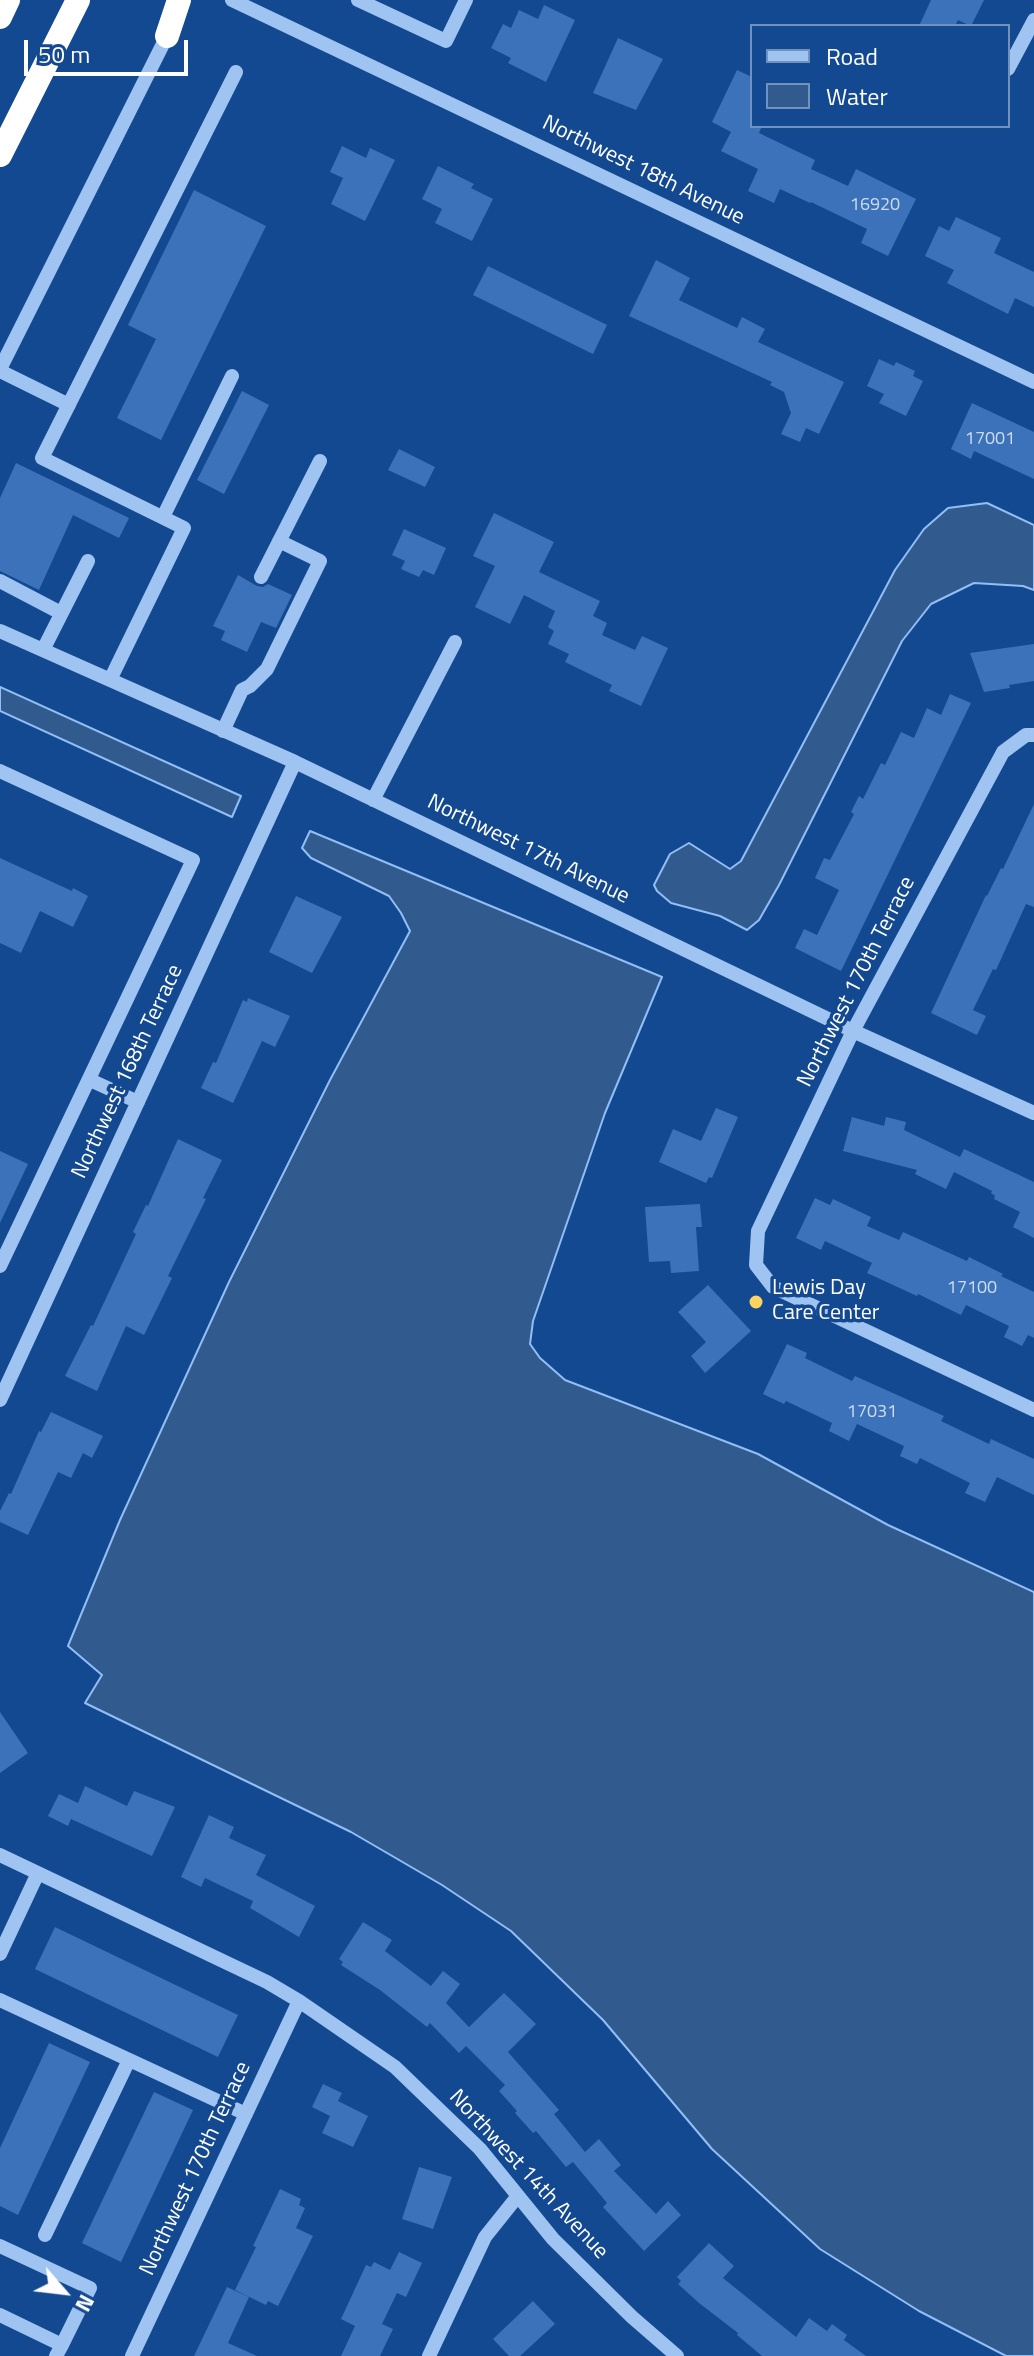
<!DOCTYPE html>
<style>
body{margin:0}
#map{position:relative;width:1034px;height:2356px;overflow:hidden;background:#134991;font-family:"Titillium Web",sans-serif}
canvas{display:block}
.legend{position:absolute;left:750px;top:24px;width:260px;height:104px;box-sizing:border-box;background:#134991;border:2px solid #7192bd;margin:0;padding:10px 14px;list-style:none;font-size:24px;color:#fff}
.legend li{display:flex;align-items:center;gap:16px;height:40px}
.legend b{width:40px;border:2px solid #7192bd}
.north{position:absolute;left:24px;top:2252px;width:80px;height:80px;-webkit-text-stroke:6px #134991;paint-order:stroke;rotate:118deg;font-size:22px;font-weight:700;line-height:32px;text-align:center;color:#fff}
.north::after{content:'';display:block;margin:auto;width:28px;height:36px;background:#fff;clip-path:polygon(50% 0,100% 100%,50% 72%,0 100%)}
.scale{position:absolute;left:24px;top:40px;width:164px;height:36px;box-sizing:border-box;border:4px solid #fff;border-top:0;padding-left:10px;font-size:24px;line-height:28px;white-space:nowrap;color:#fff;-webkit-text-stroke:6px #134991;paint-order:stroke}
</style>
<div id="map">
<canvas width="1034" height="2356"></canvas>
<ul class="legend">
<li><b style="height:10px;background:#9fc4f2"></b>Road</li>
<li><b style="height:22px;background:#315a8f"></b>Water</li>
</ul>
<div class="north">N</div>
<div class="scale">50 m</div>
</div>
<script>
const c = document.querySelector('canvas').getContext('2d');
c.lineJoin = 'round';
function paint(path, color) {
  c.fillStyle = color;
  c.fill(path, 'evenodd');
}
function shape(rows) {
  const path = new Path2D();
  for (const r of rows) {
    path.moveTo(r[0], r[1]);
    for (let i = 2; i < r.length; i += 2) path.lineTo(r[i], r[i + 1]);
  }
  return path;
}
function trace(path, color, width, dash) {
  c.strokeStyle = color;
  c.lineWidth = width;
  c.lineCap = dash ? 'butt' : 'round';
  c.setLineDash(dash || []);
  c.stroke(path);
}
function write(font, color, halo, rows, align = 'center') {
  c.font = font + ' "Titillium Web",sans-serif';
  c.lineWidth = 7;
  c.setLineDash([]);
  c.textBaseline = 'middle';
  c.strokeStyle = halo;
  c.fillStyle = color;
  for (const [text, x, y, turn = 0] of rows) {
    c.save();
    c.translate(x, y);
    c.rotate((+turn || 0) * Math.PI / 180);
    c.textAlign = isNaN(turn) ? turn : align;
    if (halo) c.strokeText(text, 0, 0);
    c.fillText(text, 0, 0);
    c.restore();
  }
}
const water = shape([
 [987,503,1034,525,1034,590,1023,586,974,583,931,604,902,641,779,885,759,920,747,930,720,916,671,903,657,891,654,885,670,854,689,843,730,869,741,861,895,570,924,529,948,508,987,503],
 [0,687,241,796,232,817,0,711,0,687],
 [310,831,662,977,605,1113,533,1321,530,1344,540,1358,565,1380,758,1454,888,1525,1034,1592,1034,2356,1006,2356,919,2311,820,2249,712,2149,603,2020,511,1931,442,1885,351,1832,85,1703,102,1675,68,1646,120,1520,229,1282,330,1080,410,931,401,913,389,896,311,858,302,848,310,831]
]);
const building = shape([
 [931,0,984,0,971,26,958,20,955,26,919,26],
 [544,5,575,20,546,82,508,63,511,58,491,48,503,24,511,28,519,10,538,19],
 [618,38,663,59,636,110,593,93],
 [737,70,752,77,752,126,762,126,759,133,815,160,811,169,848,186,856,169,916,199,888,256,861,243,867,229,811,202,810,203,780,189,774,203,748,191,758,169,721,151,731,132,712,122],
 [342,146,366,158,370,148,395,160,365,221,331,204,343,178,330,172],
 [438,166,474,184,471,188,493,199,472,241,435,223,442,209,422,199],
 [194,190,266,226,161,440,117,418,156,339,128,325],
 [956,217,1001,238,994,253,1034,272,1034,307,1015,298,1008,314,947,283,954,270,925,256,939,226,949,231],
 [656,260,690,278,679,300,737,328,742,317,765,329,758,342,844,382,819,434,806,428,800,442,781,434,791,413,784,392,770,385,772,382,629,316],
 [488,266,607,325,593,354,473,295],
 [879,359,894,366,896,362,915,371,913,376,923,381,906,416,879,403,884,394,867,386],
 [242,391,269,405,224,494,197,480],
 [972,403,1034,432,1034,479,974,451,971,459,951,449],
 [399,449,435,467,425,487,388,470],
 [16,463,129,518,119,538,73,515,39,590,0,571,0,498],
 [494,513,554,542,539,572,600,601,593,616,607,623,602,635,635,650,642,636,668,648,641,706,609,691,612,685,565,662,569,654,548,644,554,631,548,627,555,611,524,595,510,624,475,607,495,566,473,556],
 [404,529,446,548,434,575,423,570,419,577,401,569,405,561,392,555],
 [238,575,257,586,263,587,268,584,292,595,276,628,261,622,247,652,221,640,225,631,213,626],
 [1034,644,1034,681,1009,685,1010,688,984,692,970,653],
 [950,694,971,703,841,971,795,948,804,929,817,935,839,890,815,878,824,858,830,860,854,814,851,812,859,796,863,799,881,763,885,765,901,732,914,738,927,708,941,715],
 [1034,804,1034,907,1026,904,996,970,993,969,973,1010,986,1016,977,1035,931,1013,986,895,987,896,1001,868,1003,869],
 [0,858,72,891,73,888,88,896,73,927,40,911,21,953,0,943],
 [296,896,342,917,312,973,269,952],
 [248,998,290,1016,275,1047,262,1041,233,1103,201,1088,213,1062,216,1063,243,1000,247,1002],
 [716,1108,738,1117,712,1178,709,1177,706,1183,659,1162,673,1129,701,1141],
 [852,1117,884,1126,886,1117,906,1122,904,1130,960,1157,964,1149,1034,1182,1034,1238,1013,1227,1020,1212,994,1199,995,1196,991,1193,992,1191,954,1172,946,1189,915,1174,917,1170,843,1151],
 [178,1139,222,1160,203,1198,206,1199,168,1276,172,1278,144,1335,126,1326,97,1391,65,1376,91,1325,93,1326,136,1234,133,1232,146,1205,148,1206],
 [0,1151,28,1164,0,1223],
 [815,1198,830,1205,833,1199,871,1217,867,1226,899,1240,903,1232,967,1261,969,1257,1003,1274,1001,1276,1034,1292,1034,1338,1028,1335,1022,1346,1004,1337,1009,1326,966,1305,961,1315,918,1294,917,1296,867,1273,872,1263,825,1241,821,1250,796,1238],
 [700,1204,702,1227,696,1227,699,1271,671,1273,670,1261,649,1262,645,1207],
 [708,1285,751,1331,705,1373,691,1356,706,1342,678,1312],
 [787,1344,807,1353,805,1358,852,1381,855,1376,944,1416,941,1421,989,1444,991,1439,1034,1459,1034,1495,997,1477,985,1502,965,1493,970,1483,920,1458,917,1464,900,1456,904,1446,857,1424,849,1441,829,1431,832,1423,786,1401,784,1404,763,1394],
 [51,1412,103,1436,92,1458,83,1453,71,1478,58,1472,28,1535,0,1522,0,1511,9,1493,11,1494,39,1431,41,1432],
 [0,1712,28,1753,0,1773],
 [85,1786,127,1806,134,1791,175,1807,152,1856,71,1819,68,1826,48,1816,59,1794,78,1803],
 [209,1815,234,1827,229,1838,266,1855,256,1875,315,1906,299,1937,250,1908,253,1901,205,1878,201,1887,181,1877],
 [363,1922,392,1940,385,1951,431,1986,443,1971,460,1984,446,2003,469,2027,504,1993,536,2024,508,2052,559,2110,554,2114,585,2152,599,2139,621,2165,614,2171,656,2214,668,2201,681,2215,644,2251,603,2207,607,2203,573,2162,566,2167,536,2131,533,2133,515,2113,517,2111,499,2091,505,2085,466,2046,459,2053,430,2023,427,2027,380,1990,341,1965,343,1962,339,1959],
 [55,1927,238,2015,218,2057,35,1969],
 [49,2043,90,2062,18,2215,0,2206,0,2148],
 [323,2084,342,2093,338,2101,368,2116,353,2147,322,2133,330,2116,312,2107],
 [154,2092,193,2110,121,2262,82,2243],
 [419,2167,452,2177,433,2229,402,2219],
 [280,2189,301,2199,299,2205,305,2208,296,2228,313,2236,278,2306,268,2301,266,2305,235,2290,256,2247,253,2246],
 [709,2243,734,2266,723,2278,796,2337,809,2318,827,2331,832,2324,847,2335,844,2340,866,2356,762,2356,737,2335,738,2333,699,2303,678,2284,681,2281,677,2277],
 [399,2252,422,2263,406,2297,397,2293,382,2324,393,2329,380,2356,341,2356,355,2326,341,2319,366,2265,371,2267,374,2262,390,2270],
 [227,2287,249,2297,228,2343,257,2356,194,2356],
 [533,2301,555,2324,520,2356,509,2356,493,2339]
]);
const minor = shape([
 [232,0,1034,382],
 [358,0,446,41,466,0],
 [1008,69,1034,20],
 [0,369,170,30],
 [0,371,69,405],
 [163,517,232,376],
 [261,577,320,461],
 [0,581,61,613],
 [0,631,295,762,853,1031,1034,1113],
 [43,650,88,561],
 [110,680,184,528,42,458,236,72],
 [223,731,242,690,250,686,267,669,320,561,279,541],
 [1034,735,1026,735,1003,752,853,1031,758,1231,756,1265,773,1287,1034,1410],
 [0,771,193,860,0,1266],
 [373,800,455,642],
 [90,1080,138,1102],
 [0,1400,295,762],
 [0,1855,267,1982,299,2001,395,2067,480,2149,553,2239,632,2317,677,2356],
 [0,1954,38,1873],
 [0,2000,246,2114],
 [45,2235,129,2060],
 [0,2246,90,2288,62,2345],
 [0,2315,62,2345,56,2356],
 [132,2356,299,2001],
 [429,2356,485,2237,517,2197]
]);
const highway = shape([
 [0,17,8,0],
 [167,36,179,0],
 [0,155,78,0]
]);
const markers = [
 [756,1302,8,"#ffd360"]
];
const numberNames = [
 ["16920",875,206],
 ["17001",990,440],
 ["17100",972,1289],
 ["17031",872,1413]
];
const streetNames = [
 ["Northwest 18th Avenue",643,171,26],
 ["Northwest 17th Avenue",528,850,26],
 ["Northwest 170th Terrace",857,982,-63],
 ["Northwest 168th Terrace",128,1072,-65],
 ["Northwest 170th Terrace",196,2169,-65],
 ["Northwest 14th Avenue",528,2175,47]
];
const poiNames = [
 ["Lewis Day",772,1289],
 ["Care Center",772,1314]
];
paint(water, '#315a8f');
trace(water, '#91bff5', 2);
paint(building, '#3b72ba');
trace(minor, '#9fc4f2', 14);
trace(highway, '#fff', 24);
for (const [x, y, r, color] of markers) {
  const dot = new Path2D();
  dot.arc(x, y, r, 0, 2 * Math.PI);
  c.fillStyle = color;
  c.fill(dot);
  trace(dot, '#134991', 3);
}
write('18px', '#cedcee', null, numberNames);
write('22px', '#fff', '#134991', streetNames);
write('22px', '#fff', '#134991', poiNames, 'left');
</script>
